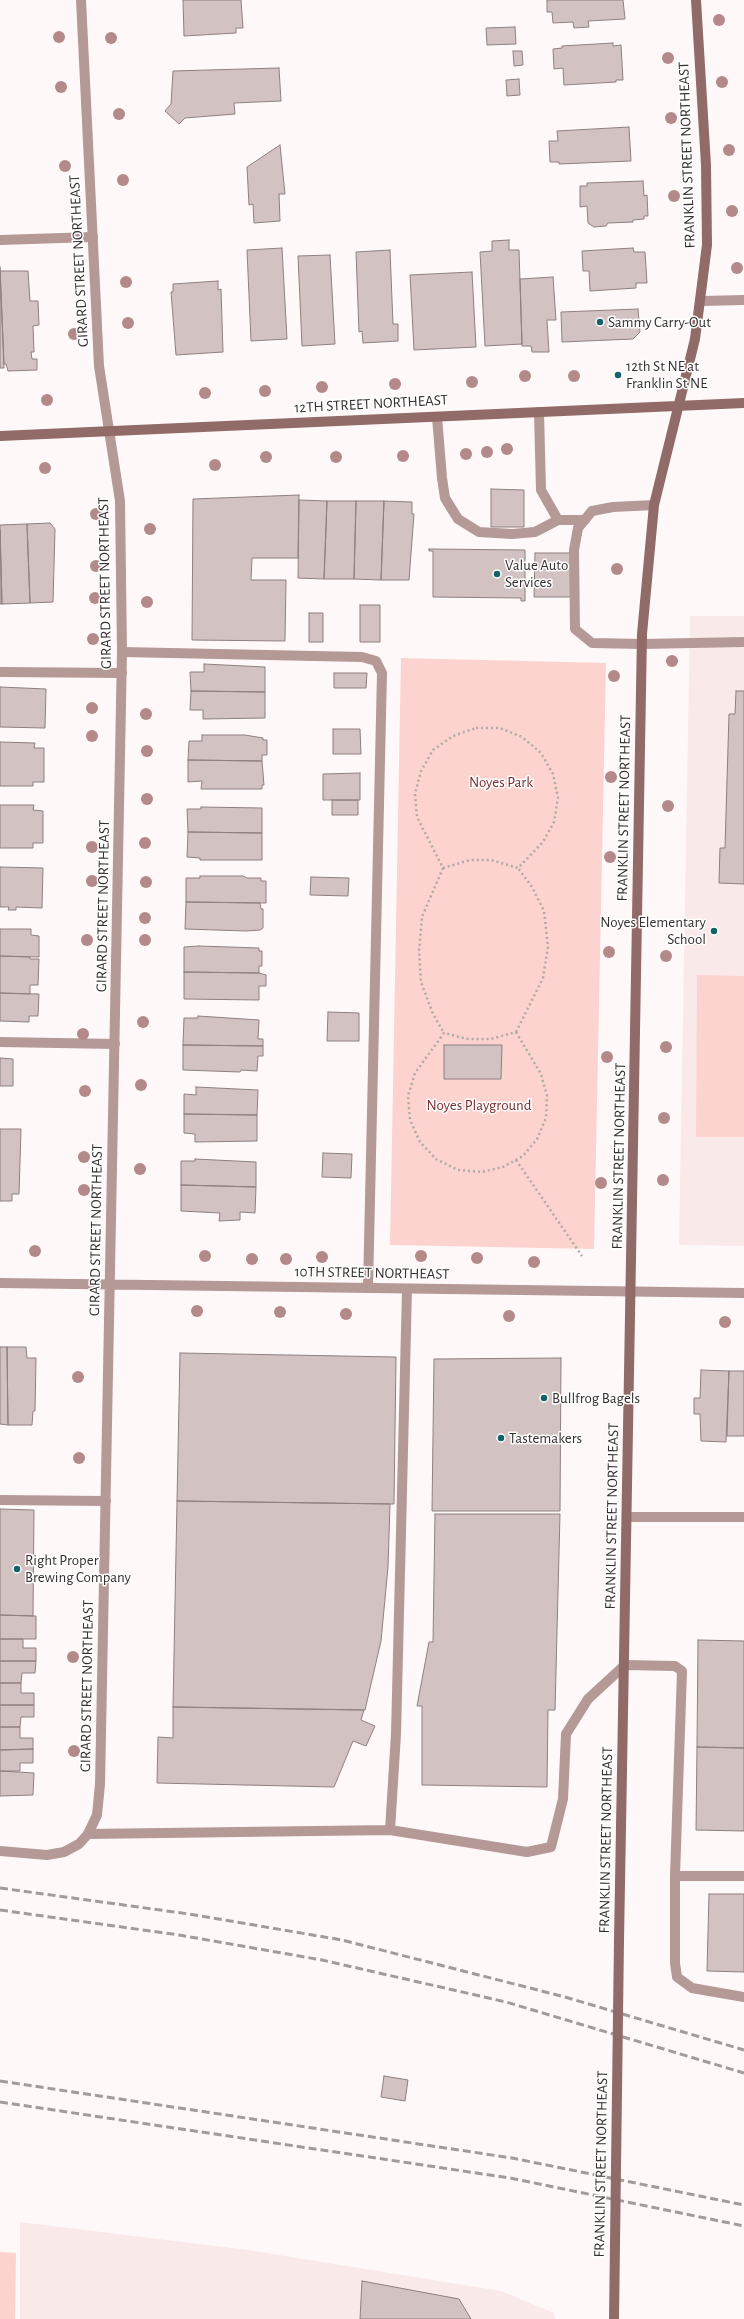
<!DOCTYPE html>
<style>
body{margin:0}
canvas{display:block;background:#fff8f8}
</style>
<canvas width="744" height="2319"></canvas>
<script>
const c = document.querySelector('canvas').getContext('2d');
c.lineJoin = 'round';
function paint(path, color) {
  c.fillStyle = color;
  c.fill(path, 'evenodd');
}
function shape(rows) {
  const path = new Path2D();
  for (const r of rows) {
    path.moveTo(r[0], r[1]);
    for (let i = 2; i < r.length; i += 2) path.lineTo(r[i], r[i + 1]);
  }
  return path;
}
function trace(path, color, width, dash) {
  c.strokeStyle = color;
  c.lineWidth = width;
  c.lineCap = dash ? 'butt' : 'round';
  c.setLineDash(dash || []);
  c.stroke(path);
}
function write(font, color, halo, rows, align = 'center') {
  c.font = font + ' "Alegreya Sans",sans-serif';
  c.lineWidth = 3;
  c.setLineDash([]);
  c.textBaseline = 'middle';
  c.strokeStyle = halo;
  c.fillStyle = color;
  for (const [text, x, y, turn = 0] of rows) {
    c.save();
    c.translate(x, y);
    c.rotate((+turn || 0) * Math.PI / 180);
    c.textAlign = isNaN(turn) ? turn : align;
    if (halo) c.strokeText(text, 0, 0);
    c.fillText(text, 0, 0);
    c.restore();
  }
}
const built = shape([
 [690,616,744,616,744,1246,679,1245],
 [20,2222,248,2250,501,2291,554,2313,555,2319,20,2319]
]);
const green = shape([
 [401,658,606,663,594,1249,390,1245],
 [697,975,744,976,744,1137,696,1137],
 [0,2252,16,2253,15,2319,0,2319]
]);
const building = shape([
 [183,0,241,0,243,28,236,28,236,33,184,36,183,0],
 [547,0,623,0,625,19,588,21,589,27,574,28,573,22,553,23,552,12,547,12,547,0],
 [515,27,516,44,487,45,486,28,515,27],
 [613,43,613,46,621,45,623,80,616,80,616,82,564,85,563,68,554,69,553,49,562,48,562,46,613,43],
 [513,51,522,51,523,65,514,66,513,51],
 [279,68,281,101,234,103,235,114,185,118,179,124,165,111,171,104,173,71,279,68],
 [519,79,520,95,507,96,506,80,519,79],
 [629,127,631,161,559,164,559,162,550,162,549,141,558,141,557,131,629,127],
 [280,145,285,194,279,194,280,221,254,223,253,204,249,205,247,167,280,145],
 [643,181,644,196,647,195,648,216,644,216,644,219,633,220,633,222,608,223,606,226,594,227,588,223,587,206,580,207,580,186,587,186,587,183,643,181],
 [509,240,509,250,519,250,522,344,485,346,480,252,492,251,492,241,509,240],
 [282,248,287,339,251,341,247,250,282,248],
 [633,248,634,252,645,252,647,283,636,283,636,288,590,291,589,271,583,271,582,251,633,248],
 [390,250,393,324,398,324,398,341,363,343,362,331,359,332,356,252,390,250],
 [330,255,335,344,302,346,298,256,330,255],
 [0,267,4,368,0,368,0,267],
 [0,271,28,271,30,301,38,301,39,325,33,326,34,352,31,352,32,359,37,359,37,370,8,371,6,364,4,364,0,271],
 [472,272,476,347,414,350,410,275,472,272],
 [553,277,556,320,547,320,549,352,532,352,531,346,522,346,520,279,553,277],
 [218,281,218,290,221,289,223,352,176,355,171,292,173,292,173,284,218,281],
 [638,309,640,332,633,339,562,342,561,312,638,309],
 [491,489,524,490,524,527,491,527,491,489],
 [299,495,298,558,252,558,251,580,286,580,285,641,192,640,193,499,299,495],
 [299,500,327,501,324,579,298,578,299,500],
 [327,501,356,501,354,579,324,579,327,501],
 [356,501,384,501,381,580,354,579,356,501],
 [384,501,412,502,412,514,414,514,409,580,381,580,384,501],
 [50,523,55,529,53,602,30,603,27,524,50,523],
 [27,524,30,603,2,604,0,525,27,524],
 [0,530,2,604,0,604,0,530],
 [429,549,525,550,525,601,521,601,521,598,433,597,433,551,429,551,429,549],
 [535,553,571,553,571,597,534,597,535,553],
 [360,605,380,605,380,642,360,642,360,605],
 [309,613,323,613,323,642,309,642,309,613],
 [204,664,265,667,265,692,191,691,190,672,204,672,204,664],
 [334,673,367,673,366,688,334,688,334,673],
 [0,687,46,689,45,728,0,727,0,687],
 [191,691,265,692,265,718,203,719,203,710,190,710,191,691],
 [736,691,744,691,744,884,719,883,720,848,725,848,729,714,735,714,736,691],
 [333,729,360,729,361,754,333,754,333,729],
 [202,735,245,735,263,738,263,740,267,740,267,755,262,755,262,761,188,760,189,741,202,741,202,735],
 [0,742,35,743,34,748,44,748,44,782,33,782,33,786,0,786,0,742],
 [188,760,262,761,264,785,262,785,262,789,201,789,202,781,188,782,188,760],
 [360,773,360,800,323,800,323,774,360,773],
 [332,800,358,800,358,815,332,815,332,800],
 [0,805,34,805,33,810,43,811,43,843,33,843,33,848,0,848,0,805],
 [201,807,262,808,262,833,188,832,187,809,201,809,201,807],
 [188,832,262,833,262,860,200,860,200,858,187,857,188,832],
 [0,867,43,868,42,908,16,907,16,910,8,910,9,907,0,907,0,867],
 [200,876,243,876,247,878,261,878,261,881,266,881,266,903,186,902,186,878,200,878,200,876],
 [311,877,349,878,348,896,310,895,311,877],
 [186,902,260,903,261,909,263,909,263,928,260,930,246,931,185,929,186,902],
 [0,929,31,929,31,935,39,936,39,957,0,956,0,929],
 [199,946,259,948,259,951,262,951,262,966,259,966,259,973,184,972,184,947,199,946],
 [0,956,30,957,30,959,39,959,38,985,30,985,30,994,0,993,0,956],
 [184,972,259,973,266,975,266,986,259,986,259,1000,184,999,184,972],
 [0,993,39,994,38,1016,29,1016,29,1022,0,1021,0,993],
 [328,1012,359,1013,359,1041,327,1041,328,1012],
 [198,1016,259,1020,258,1039,263,1039,263,1046,183,1045,184,1018,198,1018,198,1016],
 [183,1045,263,1046,263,1056,258,1056,257,1071,241,1070,240,1072,183,1070,183,1045],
 [444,1045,502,1045,501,1079,444,1079,444,1045],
 [0,1058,13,1059,13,1086,0,1086,0,1058],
 [196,1087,258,1090,257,1115,184,1114,184,1094,196,1095,196,1087],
 [184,1114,257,1115,257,1141,195,1142,195,1134,184,1133,184,1114],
 [0,1129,21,1129,19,1194,12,1194,12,1201,0,1201,0,1129],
 [323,1153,352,1154,351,1178,322,1177,323,1153],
 [195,1159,256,1162,256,1187,181,1185,181,1161,195,1161,195,1159],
 [181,1185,256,1187,255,1213,240,1212,240,1220,219,1221,220,1213,181,1211,181,1185],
 [0,1347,7,1347,8,1425,0,1424,0,1347],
 [7,1347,26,1347,27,1358,36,1358,35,1411,33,1411,32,1425,8,1425,7,1347],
 [180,1353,396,1357,394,1504,177,1501,180,1353],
 [561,1358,560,1511,432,1511,434,1359,561,1358],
 [701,1370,729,1371,726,1442,701,1441,700,1414,694,1414,694,1398,700,1398,701,1370],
 [729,1371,744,1371,744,1436,727,1436,729,1371],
 [177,1501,390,1504,388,1567,381,1641,365,1710,173,1707,177,1501],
 [0,1509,34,1510,33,1616,0,1615,0,1509],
 [435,1514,560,1514,555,1710,548,1710,547,1787,422,1785,422,1706,417,1706,429,1642,433,1642,435,1514],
 [0,1615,36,1616,36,1639,0,1639,0,1615],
 [0,1639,23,1639,23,1648,36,1648,36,1661,0,1661,0,1639],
 [698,1640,744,1641,744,1748,697,1747,698,1640],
 [0,1661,36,1661,35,1673,22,1673,21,1683,0,1683,0,1661],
 [0,1683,21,1683,21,1693,34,1693,34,1705,0,1705,0,1683],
 [0,1705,34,1705,34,1717,21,1717,20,1727,0,1727,0,1705],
 [173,1707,364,1710,361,1720,375,1726,366,1746,353,1741,334,1787,157,1783,158,1737,173,1738,173,1707],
 [0,1727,20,1727,20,1738,33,1738,33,1749,0,1750,0,1727],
 [697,1747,744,1748,744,1831,696,1830,697,1747],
 [33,1749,33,1763,20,1763,20,1771,0,1771,0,1750,33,1749],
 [0,1771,34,1773,33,1795,0,1796,0,1771],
 [709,1894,744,1894,744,1972,707,1971,709,1894],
 [384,2076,408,2080,405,2101,381,2097,384,2076],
 [362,2281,459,2299,471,2319,360,2319,362,2281]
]);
const path = shape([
 [476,728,500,728,522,737,541,753,553,774,558,798,554,822,543,842,518,868,491,860,470,860,443,868,417,817,415,794,421,771,433,750,453,736,476,728],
 [443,868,422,917,419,951,421,982,433,1014,444,1033],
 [516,1032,541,1074,547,1096,546,1118,537,1139,523,1156,503,1167,482,1172,458,1170,436,1159,420,1142,410,1120,408,1096,415,1073,444,1033,468,1039,491,1039,516,1032],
 [516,1032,543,978,548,947,544,911,532,887,518,868],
 [516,1160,582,1256]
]);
const lane = shape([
 [0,240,93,237],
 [701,301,744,300],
 [539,412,541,490,558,520,585,520],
 [437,417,442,478,445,498,458,519,479,532,512,534,535,532,558,520],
 [654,505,613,507,592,511,578,528,574,550,575,629,592,643,642,644,744,642],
 [122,652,362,657,376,661,382,673,368,1287],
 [0,672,122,673],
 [0,1042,115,1044],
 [0,1500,106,1501],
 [627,1517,744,1517],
 [390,1830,527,1852,551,1847,563,1799,566,1734,588,1699,625,1665,675,1666,682,1671,675,1876,744,1876],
 [88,1834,390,1830,396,1734,407,1289],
 [675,1876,675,1963,677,1977,692,1988,744,1997]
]);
const street = shape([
 [0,1283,744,1293],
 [0,1851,47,1855,64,1852,79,1844,88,1834,97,1815,100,1784,122,652,120,501,99,366,81,0]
]);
const secondary = shape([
 [0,436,744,403],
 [619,1940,642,634,654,505,695,339,707,245,706,165,696,0]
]);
const rail = shape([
 [0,1888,189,1914,342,1940,565,1997,744,2050],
 [0,1910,179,1935,322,1960,506,2002,744,2073],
 [0,2081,512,2158,744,2205],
 [0,2102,510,2178,744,2226]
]);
const secondaryBridge = shape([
 [614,2319,619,1940]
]);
const trees = [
 [719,20],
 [59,37],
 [111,38],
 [668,58],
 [722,82],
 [61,87],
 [119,114],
 [671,118],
 [729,150],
 [65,166],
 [123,180],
 [674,196],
 [732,211],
 [737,268],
 [126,282],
 [128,323],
 [74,334],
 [525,376],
 [574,376],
 [472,382],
 [395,384],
 [322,387],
 [265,391],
 [205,393],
 [47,400],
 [507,449],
 [487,452],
 [466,454],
 [403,456],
 [266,457],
 [336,457],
 [215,465],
 [45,468],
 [96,514],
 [150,529],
 [96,566],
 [617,569],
 [95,598],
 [147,602],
 [93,639],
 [672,661],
 [614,676],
 [92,708],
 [146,714],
 [92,736],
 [147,751],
 [611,777],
 [147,799],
 [668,806],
 [145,843],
 [92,847],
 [610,857],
 [92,881],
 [146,882],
 [145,918],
 [87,940],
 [145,940],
 [609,952],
 [666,956],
 [143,1022],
 [83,1034],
 [666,1047],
 [607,1057],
 [141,1085],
 [85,1091],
 [664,1118],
 [84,1157],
 [140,1169],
 [663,1180],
 [601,1183],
 [84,1190],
 [35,1251],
 [205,1256],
 [421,1256],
 [322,1257],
 [477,1258],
 [252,1259],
 [286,1259],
 [534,1262],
 [197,1311],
 [280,1312],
 [346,1314],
 [509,1316],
 [725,1322],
 [78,1377],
 [79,1458],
 [73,1657],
 [74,1751]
];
const markers = [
 [600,322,4,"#126268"],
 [618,375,4,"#126268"],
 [497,574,4,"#126268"],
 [714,931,4,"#126268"],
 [544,1398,4,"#126268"],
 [501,1438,4,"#126268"],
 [17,1569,4,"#126268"]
];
const streetNames = [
 ["FRANKLIN STREET NORTHEAST",687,155,-92],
 ["GIRARD STREET NORTHEAST",79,261,-93],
 ["12TH STREET NORTHEAST",371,404,-3],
 ["GIRARD STREET NORTHEAST",105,583,-91],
 ["FRANKLIN STREET NORTHEAST",624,808,-89],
 ["GIRARD STREET NORTHEAST",103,906,-89],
 ["FRANKLIN STREET NORTHEAST",619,1156,-89],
 ["GIRARD STREET NORTHEAST",96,1230,-89],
 ["10TH STREET NORTHEAST",372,1273,1],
 ["FRANKLIN STREET NORTHEAST",612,1516,-89],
 ["GIRARD STREET NORTHEAST",87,1686,-89],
 ["FRANKLIN STREET NORTHEAST",606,1840,-89],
 ["FRANKLIN STREET NORTHEAST",601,2164,-89]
];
const poiNames = [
 ["Sammy Carry-Out",608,322],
 ["12th St NE at",626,366],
 ["Franklin St NE",626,383],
 ["Value Auto",505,565],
 ["Services",505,582],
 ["Noyes Elementary",706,922,"right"],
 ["School",706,939,"right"],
 ["Bullfrog Bagels",552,1398],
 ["Tastemakers",509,1438],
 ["Right Proper",25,1560],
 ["Brewing Company",25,1577]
];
const parkNames = [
 ["Noyes Park",501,782],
 ["Noyes Playground",479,1105]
];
paint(built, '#f9eae9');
paint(green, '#fdd3d0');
paint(building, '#d2c3c2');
trace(building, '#8e807f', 1);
trace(path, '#afa8a8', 2.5, [2, 3]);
trace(lane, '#b49997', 10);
trace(street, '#b49997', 10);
trace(secondary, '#916b68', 10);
trace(rail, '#a29b9b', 3, [8, 4]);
trace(secondaryBridge, '#916b68', 10);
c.fillStyle = '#b48989';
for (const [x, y] of trees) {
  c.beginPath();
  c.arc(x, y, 6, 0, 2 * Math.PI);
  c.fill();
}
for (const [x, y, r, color] of markers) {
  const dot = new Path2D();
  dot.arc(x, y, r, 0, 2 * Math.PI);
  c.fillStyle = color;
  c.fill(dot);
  trace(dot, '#fff', 1.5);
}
write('15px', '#352f2f', '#fff', streetNames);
write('15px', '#352f2f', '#fff', poiNames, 'left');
write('15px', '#772e2e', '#fff', parkNames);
</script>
